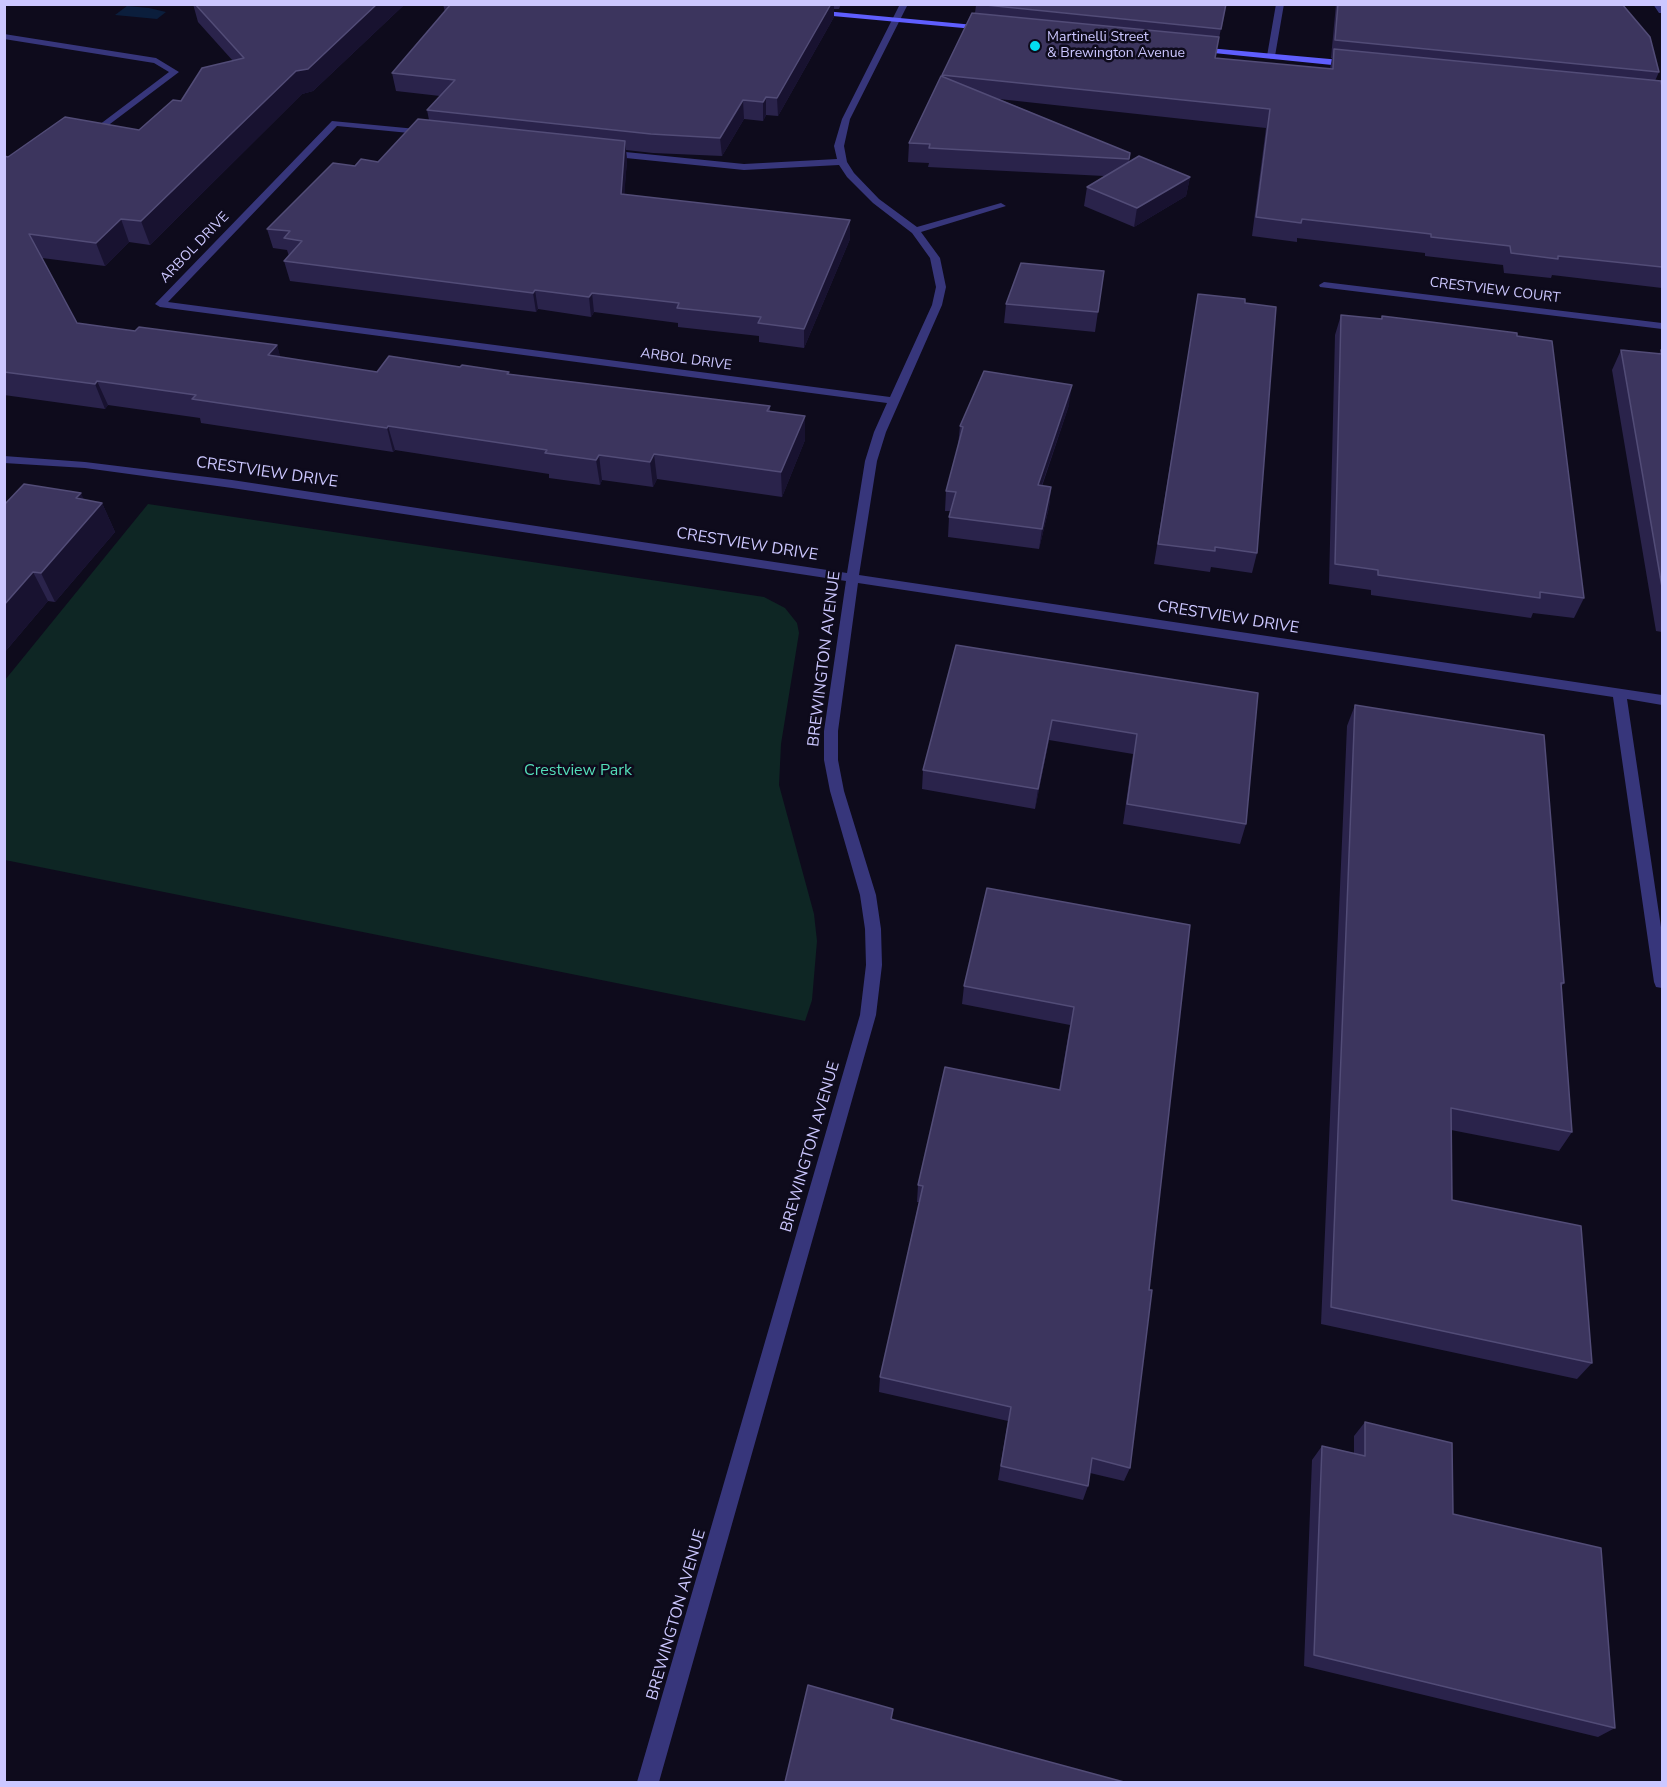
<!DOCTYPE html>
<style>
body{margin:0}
#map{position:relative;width:1667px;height:1787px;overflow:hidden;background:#0e0b1c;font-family:"Nunito Sans",sans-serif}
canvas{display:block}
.frame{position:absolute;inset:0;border:6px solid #ccc7ff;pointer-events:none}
</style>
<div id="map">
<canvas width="1667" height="1787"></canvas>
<div class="frame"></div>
</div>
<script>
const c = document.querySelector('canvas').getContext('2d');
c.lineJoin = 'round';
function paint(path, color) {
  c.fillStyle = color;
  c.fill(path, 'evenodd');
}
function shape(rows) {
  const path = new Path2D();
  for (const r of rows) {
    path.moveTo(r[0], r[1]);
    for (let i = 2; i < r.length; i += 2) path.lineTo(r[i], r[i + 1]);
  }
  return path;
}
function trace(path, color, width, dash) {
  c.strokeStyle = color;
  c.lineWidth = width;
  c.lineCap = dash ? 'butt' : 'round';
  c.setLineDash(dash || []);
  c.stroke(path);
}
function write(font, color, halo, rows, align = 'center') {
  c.font = font + ' "Nunito Sans",sans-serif';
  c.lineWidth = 5;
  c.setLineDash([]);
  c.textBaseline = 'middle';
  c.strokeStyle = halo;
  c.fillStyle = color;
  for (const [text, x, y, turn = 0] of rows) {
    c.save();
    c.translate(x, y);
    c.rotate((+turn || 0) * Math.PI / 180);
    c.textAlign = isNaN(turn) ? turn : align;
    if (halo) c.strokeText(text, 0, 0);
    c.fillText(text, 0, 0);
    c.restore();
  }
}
const green = shape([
 [148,504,764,597,785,608,797,623,799,633,781,744,779,785,814,914,817,941,812,1000,805,1021,5,860,5,680]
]);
const water = shape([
 [127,6,149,8,166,12,157,19,115,15]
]);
const lane = shape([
 [4,34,156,58,179,72,102,130,99,129,99,125,169,72,154,63,4,39,4,34]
]);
const street = shape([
 [900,4,908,4,850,119,844,146,847,162,854,173,879,199,917,227,1001,203,1006,206,921,232,940,258,946,287,942,305,886,432,877,461,859,575,1662,695,1662,705,1627,699,1662,934,1662,988,1656,987,1654,982,1613,697,858,583,838,731,838,760,844,791,876,895,881,929,882,965,876,1015,659,1782,637,1782,860,1015,866,965,865,929,860,895,830,791,824,760,824,731,846,581,232,488,85,468,4,463,4,456,85,462,232,480,847,573,865,461,874,432,887,403,160,307,155,304,332,121,427,130,431,133,430,135,337,126,168,302,890,397,932,305,936,287,930,258,912,233,873,203,847,177,839,165,744,170,606,156,601,153,606,150,744,164,837,159,834,146,842,119,900,4],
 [1276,4,1284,4,1275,56,1271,59,1267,56,1276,4],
 [1653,4,1661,4,1662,13,1659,13,1653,4],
 [1324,282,1662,323,1662,329,1320,287,1319,285,1324,282]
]);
const secondary = shape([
 [814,10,985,26,989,28,985,30,811,14,810,12,814,10],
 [1197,47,1352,61,1356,64,1352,67,1194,51,1193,49,1197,47]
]);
const wall = shape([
 [193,4,405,4,313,91,302,94,150,245,129,242,105,266,42,258,77,323,135,331,277,345,280,357,377,372,460,367,509,372,509,374,770,406,770,411,805,416,805,440,782,497,657,479,653,487,602,480,600,485,549,478,549,474,395,450,393,452,201,423,200,418,108,405,105,409,4,395,4,156,8,157,139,130,181,101,233,61,198,22],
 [443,4,841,4,839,9,834,9,834,17,778,116,766,115,763,121,744,119,722,156,653,153,626,150,627,160,624,195,850,220,850,239,804,348,759,342,759,336,678,327,678,323,594,312,591,317,538,309,536,312,290,281,284,261,289,256,287,250,273,248,267,229,355,166,378,162,429,120,427,110,440,96,396,91,392,73,445,12],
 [971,4,1226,4,1215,58,1330,69,1332,58,1331,58,1336,4,1622,4,1659,72,1655,81,1662,87,1662,288,1552,275,1551,278,1504,273,1503,265,1425,256,1425,253,1297,238,1297,242,1252,236,1266,128,999,99,1130,153,1129,162,1190,177,1186,196,1134,227,1084,206,1087,187,1104,176,928,167,929,163,908,162,909,143,942,75,975,13,976,5],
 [1104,271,1095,332,1004,323,1006,304],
 [1198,294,1245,303,1257,553,1252,573,1211,567,1210,572,1154,564],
 [1341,315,1381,319,1382,316,1517,336,1584,598,1574,618,1533,613,1531,618,1371,595,1371,590,1329,584,1335,335],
 [1621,350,1659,354,1661,350,1662,350,1662,632,1656,631,1612,370],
 [1069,405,1042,486,1051,487,1049,507,1039,549,948,537,949,517,951,511,945,511,946,491,958,446,960,426],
 [84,500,102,503,115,532,55,602,48,601,4,653,4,505],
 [956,645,1258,693,1246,824,1240,844,1123,824,1133,754,1049,740,1035,809,922,789,923,770],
 [1355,705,1564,983,1561,987,1572,1132,1559,1151,1451,1130,1452,1200,1592,1363,1577,1379,1321,1324,1347,726],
 [1190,925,1149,1290,1130,1468,1124,1481,1090,1473,1088,1486,1083,1500,998,1480,1008,1421,879,1392,880,1377,919,1202,917,1202,918,1185,1059,1090,1070,1025,962,1004,964,986],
 [1365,1422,1453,1514,1615,1728,1598,1737,1304,1666,1312,1460,1322,1446,1354,1453,1354,1436]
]);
const shadedWall = shape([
 [377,4,405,4,313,91,302,94,150,245,141,221,296,71],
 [831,4,834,4,834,17,778,116,777,98],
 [766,97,766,115,763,121,763,102],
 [743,100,744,119,722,156,720,138],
 [625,141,627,160,623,213,621,194],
 [1190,177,1186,196,1134,227,1137,208],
 [121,219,129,242,105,266,96,243],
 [850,220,850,239,804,348,804,329],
 [535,290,538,309,536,312,533,293],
 [592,293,594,312,591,317,589,297],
 [277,345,284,370,268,355],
 [97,381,108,405,105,409,95,384],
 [1072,385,1069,405,1035,505,1038,485],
 [805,416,805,440,782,497,781,472],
 [388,426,395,450,393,452,387,428],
 [654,454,657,479,653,487,650,462],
 [599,455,602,480,600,485,596,460],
 [1051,487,1049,507,1039,549,1042,529],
 [81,493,91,515,102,503,115,532,55,602,41,573,76,498],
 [33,572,48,601,4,653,4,605],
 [1052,720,1049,740,1035,809,1038,789]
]);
const building = shape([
 [195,4,377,4,308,69,296,71,141,221,121,219,96,243,29,234,77,323,135,331,139,327,277,345,268,355,377,372,389,356,460,367,462,365,509,372,507,374,770,406,767,411,805,416,781,472,654,454,650,462,599,455,596,460,545,453,547,450,388,426,387,428,192,399,196,395,97,381,95,384,4,372,4,156,8,157,65,117,139,130,173,100,181,101,202,68,244,58,195,4],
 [451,4,831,4,777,98,766,97,763,102,743,100,720,138,651,134,427,110,455,80,392,73,451,4],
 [976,4,1226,4,1221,29,976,4],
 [1338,4,1622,4,1650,37,1659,72,1335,40,1338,4],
 [972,13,1219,37,1215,58,1333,69,1334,49,1661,81,1662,87,1662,267,1558,256,1558,259,1511,253,1510,246,1431,237,1431,234,1302,219,1301,223,1256,217,1270,109,942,75,972,13],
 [941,76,1130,153,1129,159,929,148,930,144,909,143,941,76],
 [418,119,625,141,621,194,850,220,804,329,758,323,761,317,677,308,679,303,592,293,589,297,535,290,533,293,284,261,302,241,284,238,290,231,267,229,333,163,355,166,361,159,378,162,418,119],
 [1139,156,1190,177,1137,208,1087,187,1139,156],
 [1021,263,1104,271,1098,312,1006,304,1021,263],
 [1198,294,1245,299,1245,303,1276,307,1257,553,1215,547,1215,551,1158,544,1198,294],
 [1341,315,1382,319,1382,316,1431,322,1517,333,1517,336,1552,341,1584,598,1540,592,1540,598,1378,575,1378,570,1335,564,1341,315],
 [1621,350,1662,354,1661,350,1662,350,1662,587,1621,350],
 [984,371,1072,385,1038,485,1051,487,1042,529,949,517,956,492,946,491,963,427,960,426,984,371],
 [24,484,81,493,76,498,102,503,41,573,33,572,4,605,4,505,24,484],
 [956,645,1258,693,1246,824,1127,804,1137,734,1052,720,1038,789,923,770,956,645],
 [1355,705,1544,735,1564,983,1561,983,1572,1132,1451,1108,1452,1200,1581,1226,1592,1363,1331,1307,1355,705],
 [987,888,1190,925,1149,1290,1152,1290,1130,1468,1092,1458,1088,1486,1001,1466,1011,1407,880,1377,923,1186,918,1185,945,1067,1060,1090,1074,1007,964,986,987,888],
 [1365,1422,1452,1443,1453,1514,1601,1548,1615,1728,1314,1655,1322,1446,1365,1456,1365,1422],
 [808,1685,893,1709,891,1719,1124,1782,785,1782,808,1685]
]);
const markers = [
 [1035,46,6,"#02ddef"]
];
const farPoinames = [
 ["Martinelli Street",1047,38],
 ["& Brewington Avenue",1047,54]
];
const farStreetnames = [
 ["ARBOL DRIVE",195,248,-46],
 ["CRESTVIEW COURT",1495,291,7],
 ["ARBOL DRIVE",686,360,8]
];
const streetNames = [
 ["CRESTVIEW DRIVE",267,473,8],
 ["CRESTVIEW DRIVE",747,545,9],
 ["CRESTVIEW DRIVE",1228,618,9],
 ["BREWINGTON AVENUE",825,659,-83],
 ["BREWINGTON AVENUE",811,1147,-74],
 ["BREWINGTON AVENUE",677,1615,-74]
];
const parkNames = [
 ["Crestview Park",578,771]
];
paint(green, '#0e2624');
paint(water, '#0b1e3c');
paint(lane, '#37367b');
paint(street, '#37367b');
paint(secondary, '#5f5efe');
paint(wall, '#2a234b');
paint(shadedWall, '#181230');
paint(building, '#3c355e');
trace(building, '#524c77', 1.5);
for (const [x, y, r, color] of markers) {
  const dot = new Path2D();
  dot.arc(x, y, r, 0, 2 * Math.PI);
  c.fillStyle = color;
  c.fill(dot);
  trace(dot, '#0e0b1c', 2);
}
write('14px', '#ccc7ff', '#0e0b1c', farPoinames, 'left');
write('14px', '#ccc7ff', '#0e0b1c', farStreetnames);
write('16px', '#ccc7ff', '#0e0b1c', streetNames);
write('16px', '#54ddb8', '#0e0b1c', parkNames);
</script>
